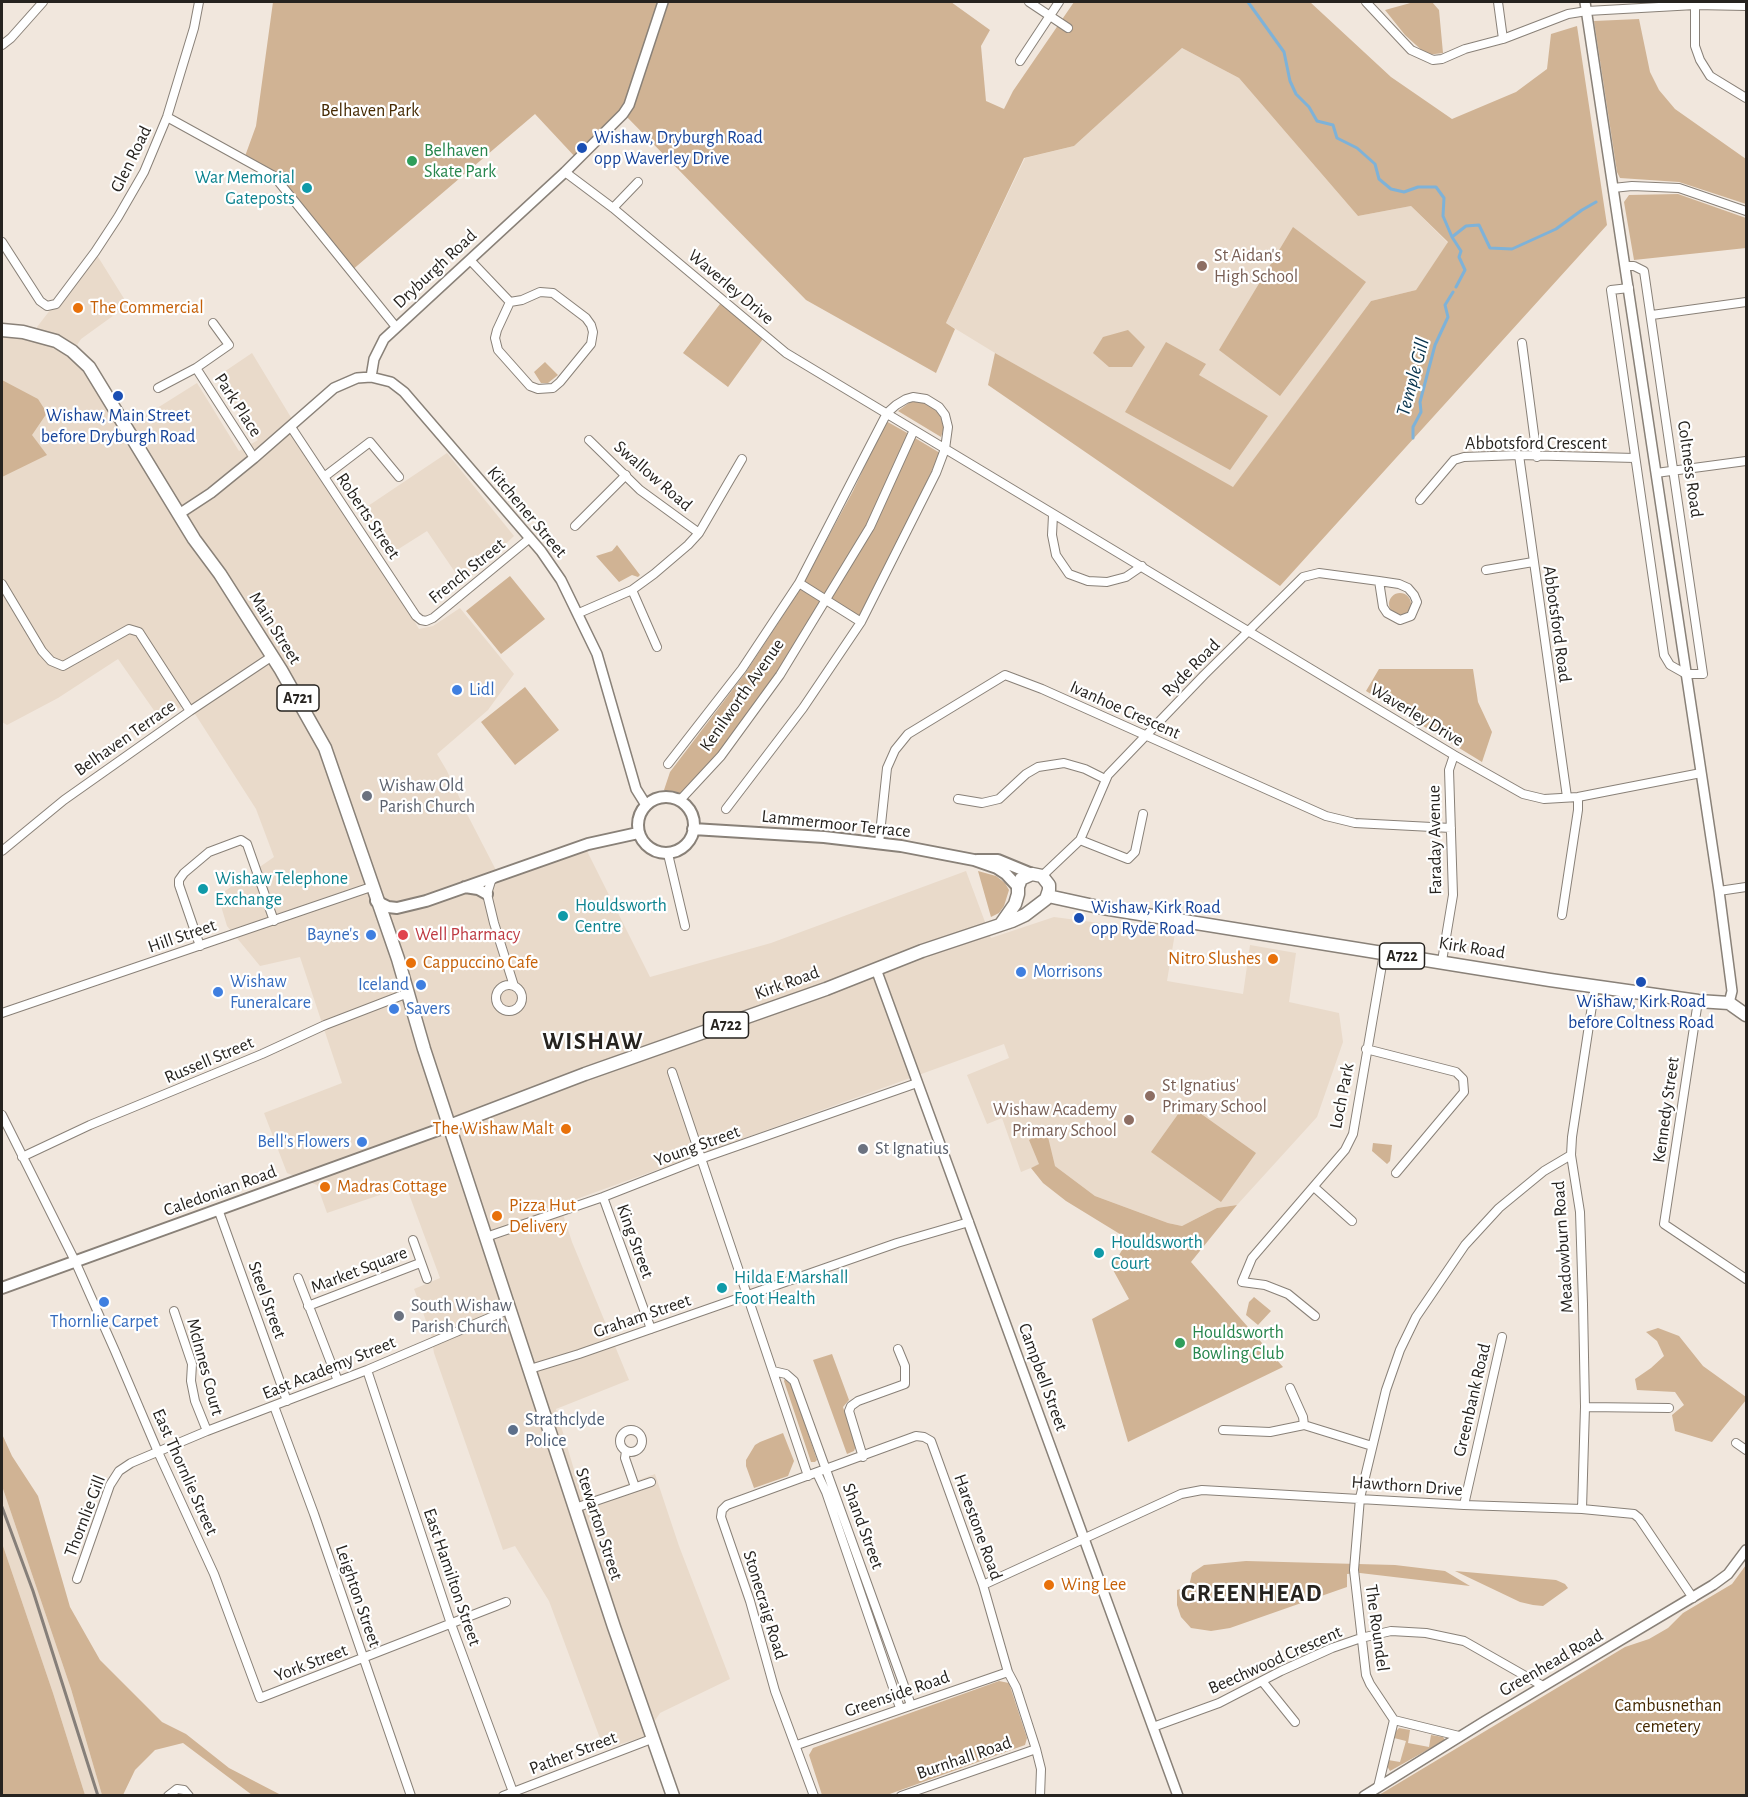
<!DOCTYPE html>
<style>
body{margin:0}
#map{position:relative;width:1748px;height:1797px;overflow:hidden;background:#f1e7dd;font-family:"Alegreya Sans",sans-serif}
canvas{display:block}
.frame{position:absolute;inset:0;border:3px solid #26231f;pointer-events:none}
</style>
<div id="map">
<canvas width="1748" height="1797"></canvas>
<div class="frame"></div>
</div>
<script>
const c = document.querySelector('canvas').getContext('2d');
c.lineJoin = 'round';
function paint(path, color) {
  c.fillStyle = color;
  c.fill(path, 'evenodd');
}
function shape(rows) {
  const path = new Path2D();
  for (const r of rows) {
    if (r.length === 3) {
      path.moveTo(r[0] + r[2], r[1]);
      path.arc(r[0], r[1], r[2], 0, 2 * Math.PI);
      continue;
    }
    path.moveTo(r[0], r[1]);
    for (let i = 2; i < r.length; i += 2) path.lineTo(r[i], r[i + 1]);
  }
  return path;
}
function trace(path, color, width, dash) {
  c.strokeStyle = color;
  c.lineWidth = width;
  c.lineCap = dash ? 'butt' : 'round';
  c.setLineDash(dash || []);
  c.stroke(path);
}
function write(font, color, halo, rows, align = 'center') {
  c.font = font + ' "Alegreya Sans",sans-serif';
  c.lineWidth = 4.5;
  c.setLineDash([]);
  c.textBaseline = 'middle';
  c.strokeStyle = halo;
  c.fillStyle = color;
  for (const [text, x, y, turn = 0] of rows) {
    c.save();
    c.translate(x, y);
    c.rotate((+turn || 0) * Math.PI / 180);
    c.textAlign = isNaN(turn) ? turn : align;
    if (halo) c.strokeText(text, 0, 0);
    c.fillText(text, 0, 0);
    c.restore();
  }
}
const built = shape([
 [1182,48,1239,78,1358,216,1411,206,1448,243,1416,290,1371,301,1233,488,995,353,946,323,1025,158,1074,146],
 [95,252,128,305,81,339,73,351,127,427,197,383,239,451,258,440,218,376,252,353,419,629,433,626,460,608,514,674,488,710,437,754,447,771,467,814,498,874,583,843,650,977,771,943,966,871,991,938,1054,917,1175,933,1167,981,1243,994,1250,945,1296,953,1289,1002,1339,1013,1343,1042,1317,1117,1237,1205,1217,1208,1182,1226,1168,1223,1095,1196,1055,1166,1043,1163,1021,1172,1002,1118,987,1124,967,1075,1009,1058,1004,1044,560,1205,572,1242,629,1380,556,1409,583,1500,655,1474,679,1546,730,1679,660,1713,644,1737,604,1749,549,1601,515,1546,503,1550,434,1353,431,1334,414,1289,440,1278,406,1186,327,1213,317,1185,287,1173,264,1113,342,1083,300,957,260,966,227,926,218,896,274,857,256,809,188,703,160,719,118,659,58,698,7,725,2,722,2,330,35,335,37,327],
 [447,453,514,536,463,584,427,531,389,555,362,510],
 [2,1486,71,1689,102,1795,85,1795,53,1693,2,1543]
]);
const green = shape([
 [273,2,951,2,990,30,981,46,986,101,1004,109,1013,91,1074,2,1310,2,1391,77,1452,119,1516,92,1547,69,1551,34,1577,26,1607,225,1280,586,988,385,995,353,1233,487,1371,301,1416,290,1448,242,1411,206,1358,216,1239,78,1182,48,1074,146,1024,158,946,323,955,329,936,373,806,300,624,114,577,159,535,114,351,271,284,187,244,159,256,126],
 [1414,2,1432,2,1439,10,1443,53,1427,55,1405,35,1385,10],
 [1639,19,1650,72,1659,90,1675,109,1746,159,1746,204,1679,182,1620,178,1617,172,1594,21],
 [1678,194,1746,218,1746,248,1634,260,1624,202,1629,195],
 [1293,227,1366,282,1280,396,1219,350],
 [723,300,765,336,728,387,683,353],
 [1128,330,1145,347,1132,367,1109,367,1093,353,1103,337],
 [1166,342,1206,364,1199,375,1268,416,1230,470,1125,412],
 [545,362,558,375,548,383,541,383,534,372],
 [2,380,38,399,47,413,32,435,47,455,2,477],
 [913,400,928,403,940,415,944,428,941,437,898,411],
 [886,421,909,434,868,525,826,595,804,582,853,491],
 [915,438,940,453,890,560,859,616,831,598,874,528],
 [617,545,640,575,638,577,632,575,619,582,596,556,612,551],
 [510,576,545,619,501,654,466,611],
 [801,588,821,600,777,674,719,754,676,800,664,790,670,772,746,672],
 [1400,604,11],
 [1379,669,1473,669,1478,702,1492,732,1482,762,1366,691],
 [525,687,559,730,515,765,481,722],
 [978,871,996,876,1005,883,1009,890,1004,906,999,913,991,917],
 [1186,1103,1256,1153,1221,1202,1151,1152],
 [1036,1136,1048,1137,1055,1166,1095,1196,1168,1223,1182,1226,1217,1208,1237,1205,1191,1262,1283,1367,1128,1442,1092,1319,1129,1299,1112,1268,1128,1239,1066,1201,1043,1183,1031,1168,1039,1164,1029,1140],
 [1373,1143,1392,1145,1390,1161,1387,1164,1372,1151],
 [1254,1297,1271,1311,1258,1325,1246,1315,1249,1302],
 [1658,1328,1679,1336,1703,1366,1746,1397,1746,1400,1712,1442,1675,1431,1672,1415,1684,1405,1675,1392,1637,1390,1635,1379,1651,1368,1664,1356,1657,1341,1646,1332],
 [832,1354,849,1400,843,1407,856,1446,854,1451,847,1454,813,1360],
 [785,1379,792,1386,817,1460,815,1462,811,1462,784,1381],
 [783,1433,794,1461,788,1476,754,1488,746,1466,746,1460,755,1445,760,1442],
 [2,1434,12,1456,38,1496,70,1607,100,1660,162,1722,186,1734,229,1768,281,1795,252,1795,183,1743,155,1750,135,1770,123,1795,102,1795,71,1689,2,1486],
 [2,1543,53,1693,85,1795,2,1795],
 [1246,1561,1395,1565,1445,1571,1470,1586,1360,1573,1347,1574,1347,1587,1230,1628,1211,1631,1191,1628,1181,1617,1177,1605,1177,1590,1189,1586,1192,1573,1204,1565],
 [1746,1565,1746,1795,1379,1795,1625,1647,1649,1639,1668,1628,1683,1613,1732,1584],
 [1455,1571,1556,1580,1565,1584,1568,1588,1543,1606,1533,1605,1520,1602],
 [999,1681,1009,1683,1027,1738,1025,1745,887,1795,822,1795,809,1755,813,1748],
 [1399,1728,1410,1730,1408,1743,1429,1747,1431,1735,1443,1737,1445,1740,1390,1771,1387,1766,1388,1760,1400,1762,1406,1741,1394,1738,1396,1731]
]);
const stream = shape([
 [1248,2,1284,52,1290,81,1296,94,1309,107,1317,121,1333,125,1337,138,1357,148,1375,164,1379,179,1391,189,1404,192,1418,187,1436,187,1444,198,1443,216,1452,237,1461,251,1459,257,1465,270,1456,287],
 [1452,237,1466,226,1479,225,1490,248,1512,249,1556,229,1582,210,1596,202],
 [1413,438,1413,427,1421,412,1420,402,1435,345,1448,317,1445,305,1453,292]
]);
const minor = shape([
 [1029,2,1068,28],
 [1366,2,1411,50,1433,60,1442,59,1465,49,1503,39,1568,14,1587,11,1695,5,1746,6],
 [1498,2,1503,39],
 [1695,5,1695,46,1700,60,1710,76,1746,98],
 [2,45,11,38,43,2],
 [1020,61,1059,2],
 [167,117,274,176,396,327],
 [565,172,613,208,786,353,1454,755,1523,794,1544,799,1578,797,1701,773],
 [1613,188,1632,186,1679,188,1746,211],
 [613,208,638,182],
 [2,242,40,301,47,306,56,304,95,252,118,217,144,172,167,117,194,28,199,2],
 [470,260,510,302,522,300,540,292,553,293,586,318,591,325,593,332,591,344,560,382,553,388,538,389,530,386,498,350,495,338,497,330,510,302],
 [1626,266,1634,266,1644,271,1703,674,1686,674,1670,665,1664,655,1611,290,1629,288],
 [1652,315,1746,302],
 [213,323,229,345,196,368,254,458],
 [1522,343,1537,457],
 [158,388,196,368],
 [291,427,416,616,421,620,426,621,433,618,530,538],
 [589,440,640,490,699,533],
 [1519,455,1567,797],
 [1656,473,1746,461],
 [324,477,370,442,399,477],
 [1420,500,1454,460,1464,457,1519,455,1635,458],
 [1053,515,1052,535,1056,555,1069,574,1088,581,1107,582,1126,577,1142,566],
 [575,526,626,475],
 [1486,570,1533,562],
 [799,583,861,622],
 [2,584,42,651,51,661,63,666,129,629,139,632,190,711],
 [632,590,657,647],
 [579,613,632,590,654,574,688,545,699,533,742,459],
 [668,764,742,669,799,583,887,413,896,405,906,399,913,397,926,399,939,407,945,415,948,427,945,449,936,473,861,622,803,708,726,809],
 [675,799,682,798,721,756,780,675,870,527,914,430],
 [958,799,982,803,999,799,1026,774,1038,767,1064,763,1085,769,1105,779],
 [1080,840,1128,859,1135,852,1143,814],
 [879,843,887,768,895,750,908,734,1005,675,1042,689,1326,816,1355,823,1451,828],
 [2,851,64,800,190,711,271,657],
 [668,854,685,926],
 [1042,876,1080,840,1108,775,1204,675,1303,577,1319,573,1379,581,1399,584,1408,588,1414,595,1417,602,1411,616,1400,620,1387,613,1383,607,1379,581],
 [495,877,491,881,487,894,494,923,514,986],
 [1719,891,1746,887],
 [1562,915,1578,810,1578,797],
 [200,946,179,885,179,880,184,873,209,852,241,840,247,844,274,921],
 [1442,961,1453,895,1449,770,1454,755],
 [509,998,13],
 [1698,1001,1664,1224,1746,1279],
 [2,1013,371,887],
 [1366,1049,1456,1072,1463,1079,1464,1092,1396,1173],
 [672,1072,808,1476],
 [2,1115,75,1261,115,1351,158,1452,214,1574,260,1698,506,1602],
 [22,1157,90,1125,262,1054,325,1025,408,993],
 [1314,1187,1352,1221],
 [603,1197,651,1329],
 [218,1209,287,1401],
 [486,1237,603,1197,700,1159,917,1083],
 [413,1240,427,1279],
 [298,1278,338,1381],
 [308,1306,420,1263],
 [174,1311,192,1364,191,1381,195,1401,207,1431],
 [1315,1316,1288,1294,1265,1285,1242,1282,1252,1258,1345,1150,1353,1134,1384,953],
 [530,1369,579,1354,897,1243,969,1222],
 [367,1370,451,1624,513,1792],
 [773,1371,786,1374,794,1381,911,1705],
 [1290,1388,1303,1417,1304,1425],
 [274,1406,314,1514,411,1796],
 [1585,1407,1669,1408],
 [631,1441,11],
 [1223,1430,1270,1432,1304,1425,1372,1446],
 [1736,1443,1746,1450],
 [626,1451,625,1458,635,1487],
 [863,1457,849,1411,851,1406,858,1401,905,1384,905,1366,898,1349],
 [817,1473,826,1492,900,1708],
 [1464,1505,1502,1337],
 [575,1508,651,1482],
 [1582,1509,1585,1407,1583,1304,1580,1212,1571,1155,1572,1137,1595,986],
 [77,1579,110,1485,119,1471,131,1463,207,1431,367,1370,510,1309],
 [983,1585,1181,1494,1202,1490,1464,1505,1582,1509,1634,1514,1639,1518,1693,1598],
 [1262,1681,1295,1722],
 [1394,1720,1370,1684,1366,1675,1354,1570,1360,1498,1386,1390,1400,1350,1416,1317,1465,1245,1499,1208,1544,1171,1571,1155],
 [1153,1727,1219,1703,1281,1671,1332,1648,1361,1638,1391,1631,1426,1633,1464,1641,1543,1686],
 [797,1745,1008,1672],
 [1378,1787,1394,1720,1459,1736],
 [168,1796,177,1789,184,1790,189,1796],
 [503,1796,654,1738],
 [814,1796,775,1691,750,1601,721,1517,722,1510,727,1505,916,1436,924,1437,931,1441,983,1585,1008,1672,1016,1687,1036,1749,1041,1769,1040,1796],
 [901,1796,1036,1749]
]);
const tertiary = shape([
 [1585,2,1719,891,1732,991,1729,1003],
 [371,377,374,359,384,339,565,172,623,114,629,105,663,2],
 [179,514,211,493,254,458,334,388,357,378,371,377,391,382,404,392,541,551,561,580,597,654,636,789,646,805],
 [876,969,1178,1796],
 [1364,1796,1485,1721,1713,1585,1728,1574,1746,1550]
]);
const secondary = shape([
 [666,825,28],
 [693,829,824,837,901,846,974,860,997,868,1006,874,1018,887],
 [977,860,998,860,1032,874],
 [465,887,478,889,487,894],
 [376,901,388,907,397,908,426,901,588,844,638,833],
 [2,1288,449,1126]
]);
const primary = shape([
 [2,330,23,332,56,341,72,351,89,367,194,539,220,574,281,670,325,748,398,959,424,1049,614,1627,673,1796],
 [1048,896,1103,908,1550,980,1698,1001,1729,1003,1746,1015],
 [449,1126,585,1074,826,989,922,951,1012,921,1025,915,1046,899,1049,890,1049,885,1042,876,1032,874,1021,879,1018,887,1018,894,1015,904,1001,924]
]);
const rail = shape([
 [2,1507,33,1591,98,1796]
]);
const markers = [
 [582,148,6,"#1a4fb4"],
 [412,161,6,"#2e9e5b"],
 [307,188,6,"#0f9aa8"],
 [1202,266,6,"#8d6e63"],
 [78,308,6,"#e8710a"],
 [118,396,6,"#1a4fb4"],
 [457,690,6,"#3f7fe0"],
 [367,796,6,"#6b7280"],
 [203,889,6,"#0f9aa8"],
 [563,916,6,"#0f9aa8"],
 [1079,918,6,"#1a4fb4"],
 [371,935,6,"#3f7fe0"],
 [403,935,6,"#e0444e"],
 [1273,959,6,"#e8710a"],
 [411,963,6,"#e8710a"],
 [1021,972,6,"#3f7fe0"],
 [1641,982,6,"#1a4fb4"],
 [421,985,6,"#3f7fe0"],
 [218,992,6,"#3f7fe0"],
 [394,1009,6,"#3f7fe0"],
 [1150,1096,6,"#8d6e63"],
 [1129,1120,6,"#8d6e63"],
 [566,1129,6,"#e8710a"],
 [362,1142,6,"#3f7fe0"],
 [863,1149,6,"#6b7280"],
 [325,1187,6,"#e8710a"],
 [497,1216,6,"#e8710a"],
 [1099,1253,6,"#0f9aa8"],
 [722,1288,6,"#0f9aa8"],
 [104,1302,6,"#3f7fe0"],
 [399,1316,6,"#6b7280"],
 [1180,1343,6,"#2e9e5b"],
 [513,1430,6,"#5c6f8a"],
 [1049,1585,6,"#e8710a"]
];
const shields = [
 [298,698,42],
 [1402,956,45],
 [726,1025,45]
];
const shieldNames = [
 ["A721",298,698],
 ["A722",1402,956],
 ["A722",726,1025]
];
const parkNames = [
 ["Belhaven Park",370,111],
 ["Cambusnethan",1668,1706],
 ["cemetery",1668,1727]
];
const transitNames = [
 ["Wishaw, Dryburgh Road",594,138],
 ["opp Waverley Drive",594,159],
 ["Wishaw, Main Street",118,416,"center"],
 ["before Dryburgh Road",118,437,"center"],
 ["Wishaw, Kirk Road",1091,908],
 ["opp Ryde Road",1091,929],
 ["Wishaw, Kirk Road",1641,1002,"center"],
 ["before Coltness Road",1641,1023,"center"]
];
const leisureNames = [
 ["Belhaven",424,151],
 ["Skate Park",424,172],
 ["Houldsworth",1192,1333],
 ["Bowling Club",1192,1354]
];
const streetNames = [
 ["Glen Road",131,159,-64],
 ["Dryburgh Road",435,269,-43],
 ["Waverley Drive",731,287,40],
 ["Park Place",238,405,57],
 ["Abbotsford Crescent",1536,444],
 ["Coltness Road",1690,469,82],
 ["Swallow Road",653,476,41],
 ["Kitchener Street",527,512,50],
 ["Roberts Street",368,516,56],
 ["French Street",467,571,-39],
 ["Abbotsford Road",1557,624,82],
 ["Main Street",275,628,58],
 ["Ryde Road",1191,668,-45],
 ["Kenilworth Avenue",742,695,-55],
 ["Ivanhoe Crescent",1125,710,24],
 ["Waverley Drive",1417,715,31],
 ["Belhaven Terrace",125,738,-35],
 ["Lammermoor Terrace",836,824,6],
 ["Faraday Avenue",1435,840,-91],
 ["Hill Street",182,936,-19],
 ["Kirk Road",1472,948,9],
 ["Kirk Road",787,983,-20],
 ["Russell Street",209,1060,-23],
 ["Loch Park",1342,1096,-79],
 ["Kennedy Street",1666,1110,-82],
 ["Young Street",697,1146,-20],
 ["Caledonian Road",220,1191,-20],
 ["King Street",635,1241,70],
 ["Meadowburn Road",1563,1247,-94],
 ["Market Square",359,1270,-21],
 ["Steel Street",267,1300,70],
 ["Graham Street",642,1316,-19],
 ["McInnes Court",205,1367,75],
 ["East Academy Street",329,1368,-22],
 ["Campbell Street",1043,1377,70],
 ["Greenbank Road",1472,1400,-77],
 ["East Thornlie Street",185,1472,66],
 ["Hawthorn Drive",1407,1486,4],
 ["Thornlie Gill",85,1516,-69],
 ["Stewarton Street",599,1524,72],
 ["Shand Street",863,1526,70],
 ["Harestone Road",978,1527,70],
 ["East Hamilton Street",452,1577,71],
 ["Leighton Street",358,1596,71],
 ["Stonecraig Road",765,1605,73],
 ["The Roundel",1377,1628,82],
 ["Beechwood Crescent",1275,1660,-24],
 ["York Street",311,1663,-21],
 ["Greenhead Road",1551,1663,-30],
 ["Greenside Road",897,1694,-19],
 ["Pather Street",573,1753,-21],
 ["Burnhall Road",964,1758,-19]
];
const cultureNames = [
 ["War Memorial",295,178,"right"],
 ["Gateposts",295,199,"right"],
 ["Wishaw Telephone",215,879],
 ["Exchange",215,900],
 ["Houldsworth",575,906],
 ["Centre",575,927],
 ["Houldsworth",1111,1243],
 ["Court",1111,1264],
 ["Hilda E Marshall",734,1278],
 ["Foot Health",734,1299]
];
const educationNames = [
 ["St Aidan's",1214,256],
 ["High School",1214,277],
 ["St Ignatius'",1162,1086],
 ["Primary School",1162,1107],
 ["Wishaw Academy",1117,1110,"right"],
 ["Primary School",1117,1131,"right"]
];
const foodNames = [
 ["The Commercial",90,308],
 ["Nitro Slushes",1261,959,"right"],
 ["Cappuccino Cafe",423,963],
 ["The Wishaw Malt",554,1129,"right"],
 ["Madras Cottage",337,1187],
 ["Pizza Hut",509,1206],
 ["Delivery",509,1227],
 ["Wing Lee",1061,1585]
];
const shopNames = [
 ["Lidl",469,690],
 ["Bayne's",359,935,"right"],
 ["Morrisons",1033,972],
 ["Wishaw",230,982],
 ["Funeralcare",230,1003],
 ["Iceland",409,985,"right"],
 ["Savers",406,1009],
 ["Bell's Flowers",350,1142,"right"],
 ["Thornlie Carpet",104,1322,"center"]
];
const worshipNames = [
 ["Wishaw Old",379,786],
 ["Parish Church",379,807],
 ["St Ignatius",875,1149],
 ["South Wishaw",411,1306],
 ["Parish Church",411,1327]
];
const healthNames = [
 ["Well Pharmacy",415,935]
];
const serviceNames = [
 ["Strathclyde",525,1420],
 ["Police",525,1441]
];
const waterNames = [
 ["Temple Gill",1413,377,-75]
];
const districtNames = [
 ["WISHAW",593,1042],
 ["GREENHEAD",1252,1594]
];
paint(built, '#e9daca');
paint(green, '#d0b394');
trace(stream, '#7eb2d8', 3);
trace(minor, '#898178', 10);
trace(tertiary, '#898178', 12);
trace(secondary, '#898178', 14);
trace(primary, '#898178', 15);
trace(minor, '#fff', 8);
trace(tertiary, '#fff', 9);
trace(secondary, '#fff', 10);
trace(primary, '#fff', 12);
trace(rail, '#867f79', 3);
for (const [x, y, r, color] of markers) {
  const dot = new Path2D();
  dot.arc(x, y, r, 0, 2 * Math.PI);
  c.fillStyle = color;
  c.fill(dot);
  trace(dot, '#fff', 2);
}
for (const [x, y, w] of shields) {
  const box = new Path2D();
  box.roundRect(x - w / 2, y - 13, w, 26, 4.5);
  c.fillStyle = '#fff';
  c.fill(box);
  trace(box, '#26231f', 1.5);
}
write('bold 16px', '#26231f', null, shieldNames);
write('18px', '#452902', '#fff', parkNames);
write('18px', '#164399', '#fff', transitNames, 'left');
write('18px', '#27864d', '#fff', leisureNames, 'left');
write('18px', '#26231f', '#fff', streetNames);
write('18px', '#0d838f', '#fff', cultureNames, 'left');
write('18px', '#785e54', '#fff', educationNames, 'left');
write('18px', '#c56008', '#fff', foodNames, 'left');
write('18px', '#366cbe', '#fff', shopNames, 'left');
write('18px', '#5b616d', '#fff', worshipNames, 'left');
write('18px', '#be3a42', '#fff', healthNames, 'left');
write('18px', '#4e5e75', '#fff', serviceNames, 'left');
write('italic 20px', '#07334d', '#fff', waterNames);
c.letterSpacing = '1.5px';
write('bold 24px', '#26231f', '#fff', districtNames);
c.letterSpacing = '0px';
</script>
